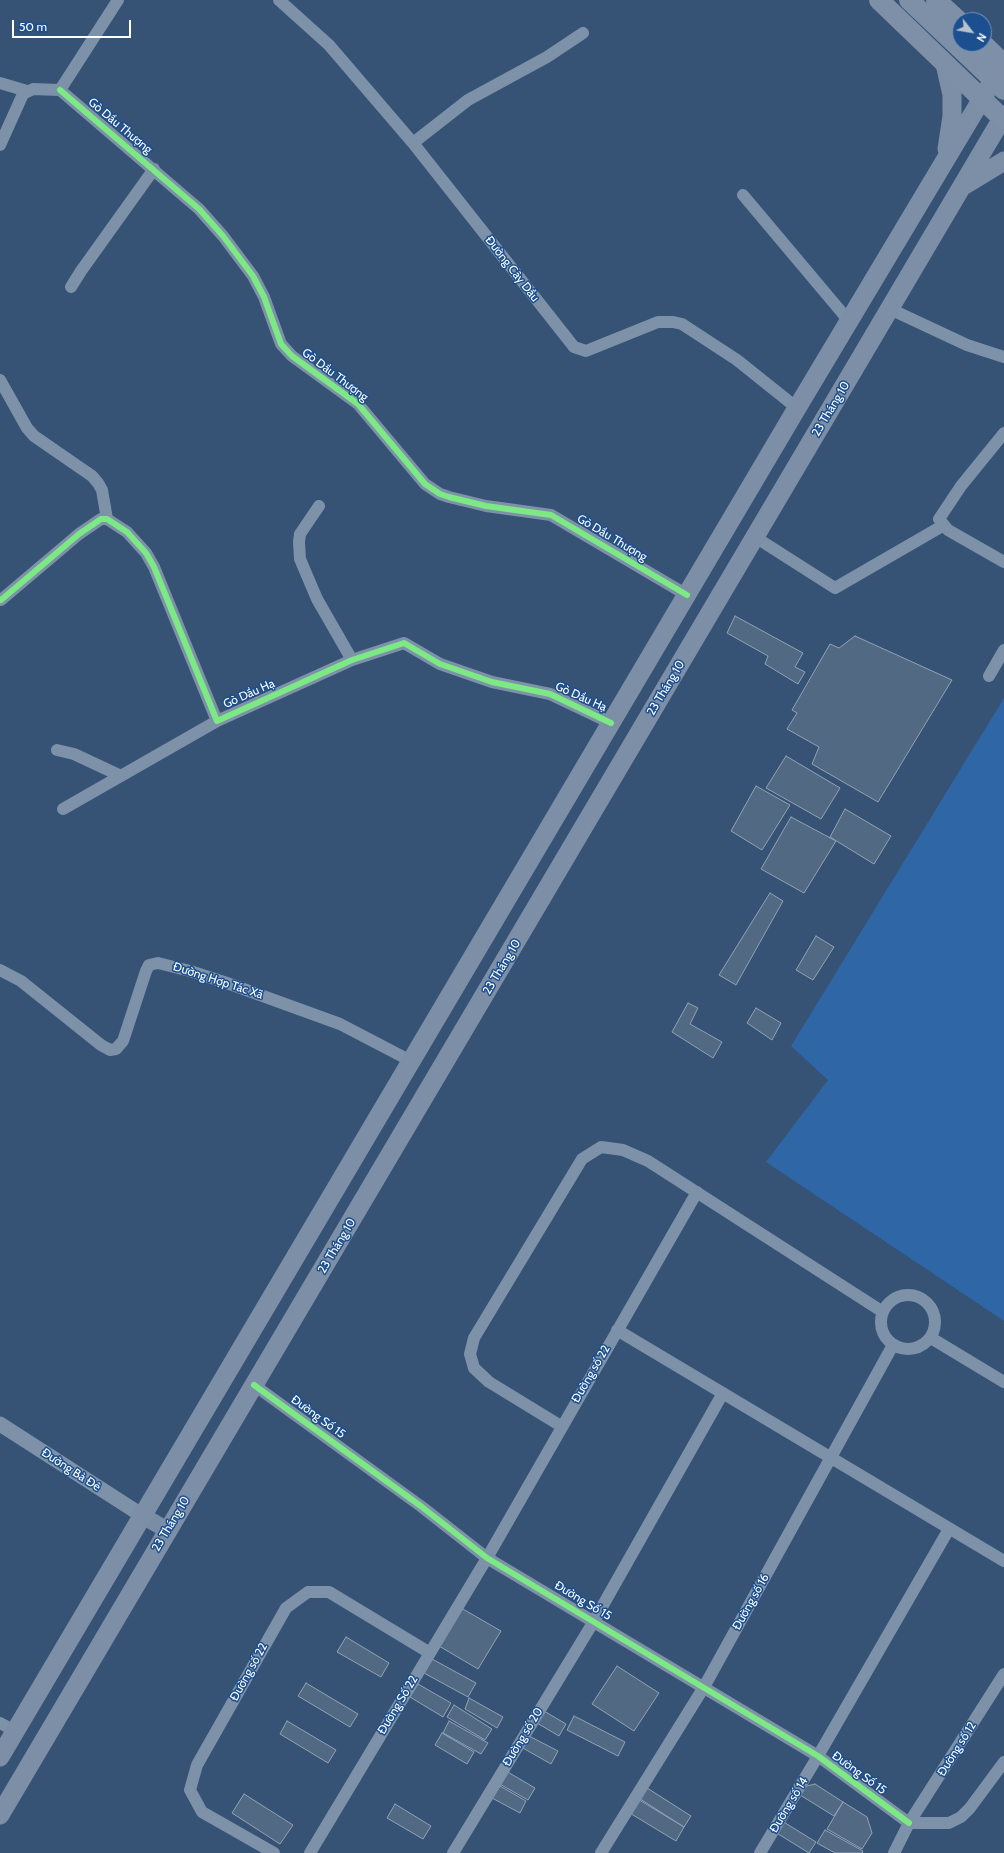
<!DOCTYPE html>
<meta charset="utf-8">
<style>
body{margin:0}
#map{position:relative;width:1004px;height:1853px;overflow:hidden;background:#365274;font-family:Cabin,sans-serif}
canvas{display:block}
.north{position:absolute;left:952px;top:12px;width:40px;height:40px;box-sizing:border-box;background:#1b4f8f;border:1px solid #7695bc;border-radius:50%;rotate:121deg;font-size:11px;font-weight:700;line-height:16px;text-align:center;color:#fff}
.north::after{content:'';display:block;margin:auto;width:14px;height:18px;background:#b9c2ce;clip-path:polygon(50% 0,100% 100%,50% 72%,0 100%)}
.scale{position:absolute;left:12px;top:20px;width:119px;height:18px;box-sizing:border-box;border:2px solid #fff;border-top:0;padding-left:5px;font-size:12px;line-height:14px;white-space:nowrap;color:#fff;-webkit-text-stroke:3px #1b4f8f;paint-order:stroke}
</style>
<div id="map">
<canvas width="1004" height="1853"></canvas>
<div class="north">N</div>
<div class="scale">50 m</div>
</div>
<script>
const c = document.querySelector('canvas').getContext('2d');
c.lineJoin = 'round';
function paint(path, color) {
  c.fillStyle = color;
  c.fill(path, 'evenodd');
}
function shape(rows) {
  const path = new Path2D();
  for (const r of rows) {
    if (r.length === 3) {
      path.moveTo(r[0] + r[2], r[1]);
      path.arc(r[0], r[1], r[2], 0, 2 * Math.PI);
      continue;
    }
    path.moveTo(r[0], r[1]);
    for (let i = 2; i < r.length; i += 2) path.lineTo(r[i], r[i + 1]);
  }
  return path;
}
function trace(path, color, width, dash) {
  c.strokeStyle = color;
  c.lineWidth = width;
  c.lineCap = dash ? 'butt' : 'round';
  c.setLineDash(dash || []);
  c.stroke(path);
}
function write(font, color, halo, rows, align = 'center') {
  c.font = font + ' Cabin,sans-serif';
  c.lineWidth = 3;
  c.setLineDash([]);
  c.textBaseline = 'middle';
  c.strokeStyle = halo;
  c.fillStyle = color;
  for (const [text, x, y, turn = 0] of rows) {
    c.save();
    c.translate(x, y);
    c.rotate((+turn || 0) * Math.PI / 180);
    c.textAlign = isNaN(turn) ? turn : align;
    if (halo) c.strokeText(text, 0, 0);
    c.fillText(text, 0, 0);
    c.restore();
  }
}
const green = shape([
 [1004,698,1004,1321,766,1162,828,1080,791,1046]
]);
const building = shape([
 [735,616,803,653,795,667,805,672,798,684,765,664,768,656,727,633,735,616],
 [855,636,952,680,878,802,812,764,819,747,787,729,797,713,792,710,830,644,839,648,855,636],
 [786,756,840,788,821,819,766,788,786,756],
 [756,786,790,805,762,850,731,831,756,786],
 [845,809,891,836,874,864,830,837,845,809],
 [791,817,836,841,804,893,761,869,791,817],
 [770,893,783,901,736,985,719,975,770,893],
 [816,936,834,947,813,980,796,970,816,936],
 [688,1003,698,1008,690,1024,722,1042,713,1058,672,1032,688,1003],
 [756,1008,781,1023,772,1040,747,1023,756,1008],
 [461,1608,501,1631,478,1669,439,1646,461,1608],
 [346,1637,389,1663,381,1677,337,1652,346,1637],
 [432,1659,476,1683,468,1697,424,1673,432,1659],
 [617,1666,659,1693,634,1731,592,1704,617,1666],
 [306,1683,358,1714,350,1727,298,1696,306,1683],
 [418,1684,451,1703,443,1717,410,1697,418,1684],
 [469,1698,503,1717,497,1728,465,1709,469,1698],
 [454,1705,492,1729,485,1740,447,1717,454,1705],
 [544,1711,566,1724,559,1736,537,1723,544,1711],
 [574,1716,625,1742,618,1756,567,1730,574,1716],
 [287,1721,336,1750,328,1763,280,1734,287,1721],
 [449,1721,488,1743,481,1754,443,1733,449,1721],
 [442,1733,474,1752,467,1764,435,1745,442,1733],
 [527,1735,558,1751,551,1764,521,1747,527,1735],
 [506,1771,535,1788,528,1800,498,1783,506,1771],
 [815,1784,843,1802,834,1816,800,1795,803,1787,815,1784],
 [500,1786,526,1801,520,1813,492,1798,500,1786],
 [644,1786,691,1816,684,1827,637,1797,644,1786],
 [244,1794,293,1825,280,1844,232,1813,244,1794],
 [636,1798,684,1827,676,1841,628,1812,636,1798],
 [843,1802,867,1817,872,1833,862,1849,827,1829,843,1802],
 [395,1804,431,1826,423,1839,387,1818,395,1804],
 [782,1821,816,1842,809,1853,775,1832,782,1821],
 [825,1830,863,1851,862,1853,835,1853,817,1843,825,1830]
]);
const minor = shape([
 [279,0,329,45,413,143,574,347,586,351,658,322,673,322,682,324,737,360,797,408],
 [0,83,27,91],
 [60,90,199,209,223,236,253,276,264,297,281,344,292,356,358,404,425,484,440,494,449,497,486,506,551,515,687,595],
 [413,143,468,100,547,57,583,33],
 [0,145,23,94,33,89,60,90,118,0],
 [743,195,849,321],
 [71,287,81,271,154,169],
 [890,309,967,345,1004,357],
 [0,380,27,428,34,436,92,476,98,483,102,490,107,519],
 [1004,433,961,486,939,519,948,530,1004,562],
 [319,506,300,534,299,542,300,559,317,599,352,660],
 [755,537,835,588,944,525],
 [1,600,79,534,101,519,107,519,127,532,146,553,154,567,217,721,352,660,404,643,440,664,492,682,550,694,611,723],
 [989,676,1004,650],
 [57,750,74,754,121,776],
 [63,809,217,721],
 [0,970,21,981,101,1045,110,1050,116,1049,123,1041,146,971,149,965,158,963,190,971,227,983,340,1024,411,1061],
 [908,1322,27],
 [617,1330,1004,1561],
 [931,1338,1004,1382],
 [254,1385,422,1507,487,1558,818,1756,909,1823],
 [561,1426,489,1382,474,1368,470,1354,474,1338,582,1159,601,1147,623,1150,648,1161,883,1312],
 [0,1723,15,1731],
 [909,1823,949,1823,961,1817,970,1808,1004,1762],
 [274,1853,202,1812,190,1790,197,1765,286,1608,308,1592,329,1592,430,1653],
 [310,1853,487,1558,697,1192],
 [453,1853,594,1621,723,1393],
 [601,1853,704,1687,893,1345],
 [760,1853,818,1756,949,1529],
 [894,1853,909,1823,1004,1674]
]);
const tertiary = shape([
 [0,1424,143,1516]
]);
const secondary = shape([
 [143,1516,167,1530]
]);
const primary = shape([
 [945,64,952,95,952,116,947,149],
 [965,185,1004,161],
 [0,1757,797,408,1001,67],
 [0,1815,1004,115]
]);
const trunk = shape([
 [879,0,1004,120],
 [909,0,1004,90],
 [936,0,960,22],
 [983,44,1004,64]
]);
const cycleway = shape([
 [60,90,199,209,223,236,253,276,264,297,281,344,292,356,358,404,425,484,440,494,449,497,486,506,551,515,687,595],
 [1,600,79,534,101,519,107,519,127,532,146,553,154,567,217,721,352,660,404,643,440,664,492,682,550,694,611,723],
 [254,1385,422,1507,487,1558,818,1756,909,1823]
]);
const streetNames = [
 ["Gò Dầu Thượng",120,126,40],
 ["Đường Cây Dầu",512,269,52],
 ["Gò Dầu Thượng",335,375,37],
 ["23 Tháng 10",831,409,-59],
 ["Gò Dầu Thượng",612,538,31],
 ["23 Tháng 10",666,688,-59],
 ["Gò Dầu Hạ",249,694,-24],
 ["Gò Dầu Hạ",581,697,24],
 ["23 Tháng 10",502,967,-59],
 ["Đường Hợp Tác Xã",218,981,18],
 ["23 Tháng 10",337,1246,-59],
 ["Đường số 22",591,1374,-60],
 ["Đường Số 15",318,1417,36],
 ["Đường Bà Đê",71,1470,33],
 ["23 Tháng 10",171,1524,-59],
 ["Đường Số 15",583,1601,31],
 ["Đường số 16",751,1602,-61],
 ["Đường số 22",249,1672,-61],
 ["Đường Số 22",398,1705,-59],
 ["Đường số 20",523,1737,-59],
 ["Đường số 12",957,1749,-58],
 ["Đường Số 15",859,1773,36],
 ["Đường số 14",789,1805,-59]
];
paint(green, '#2f66a5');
paint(building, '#526984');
trace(building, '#92a2b6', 1);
trace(minor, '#7d92a8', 12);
trace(tertiary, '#7d92a8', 15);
trace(secondary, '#798da4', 17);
trace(primary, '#7d8ea7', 19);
trace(trunk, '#7e90a7', 20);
trace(cycleway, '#7ce984', 6);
write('12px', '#fff', '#1b4f8f', streetNames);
</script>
